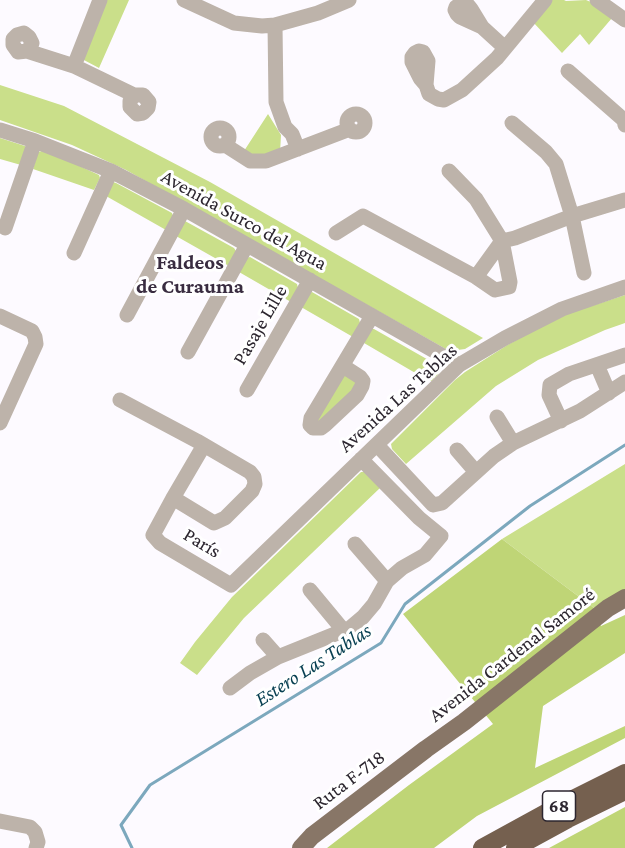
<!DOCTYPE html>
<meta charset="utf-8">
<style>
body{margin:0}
canvas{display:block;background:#fdfaff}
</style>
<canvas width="625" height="848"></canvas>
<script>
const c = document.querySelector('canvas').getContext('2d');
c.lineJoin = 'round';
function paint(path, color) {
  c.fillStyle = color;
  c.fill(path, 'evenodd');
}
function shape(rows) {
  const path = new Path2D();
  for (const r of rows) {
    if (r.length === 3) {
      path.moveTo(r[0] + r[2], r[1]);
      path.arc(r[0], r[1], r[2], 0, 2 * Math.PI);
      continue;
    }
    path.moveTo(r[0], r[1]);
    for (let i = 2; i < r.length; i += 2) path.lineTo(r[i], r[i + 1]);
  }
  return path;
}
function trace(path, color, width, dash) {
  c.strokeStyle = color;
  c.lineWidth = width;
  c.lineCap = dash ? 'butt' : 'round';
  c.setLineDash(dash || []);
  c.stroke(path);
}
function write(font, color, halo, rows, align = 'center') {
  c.font = font + ' "Crimson Pro",serif';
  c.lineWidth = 6;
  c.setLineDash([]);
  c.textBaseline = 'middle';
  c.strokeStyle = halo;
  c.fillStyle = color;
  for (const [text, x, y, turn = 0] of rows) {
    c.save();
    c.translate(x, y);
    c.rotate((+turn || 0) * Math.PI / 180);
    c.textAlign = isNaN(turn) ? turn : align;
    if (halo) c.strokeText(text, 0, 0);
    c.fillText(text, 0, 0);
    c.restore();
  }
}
const green = shape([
 [106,0,129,0,99,68,82,59],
 [548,0,564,0,566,1,586,0,598,5,612,18,589,45,580,34,562,53,532,21],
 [0,85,64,106,210,182,483,338,465,349,450,351,444,348,126,170,72,145,0,120],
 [268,114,281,135,280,153,252,155,244,151],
 [0,138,25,146,26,150,21,165,0,159],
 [42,151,71,162,99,175,100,178,94,190,33,169,38,152],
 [113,182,116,183,172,213,173,216,166,230,106,196],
 [185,221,234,248,236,251,229,266,176,236],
 [250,257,297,284,298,288,291,302,239,272,246,258],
 [312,292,359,319,360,323,353,337,301,307,309,293],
 [625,295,625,323,605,330,538,360,496,386,406,464,392,449,391,444,455,380,465,372,509,344,564,315],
 [371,329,374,329,439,366,440,372,432,381,429,381,364,343],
 [343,373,358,384,322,424,315,422],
 [625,464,625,590,594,608,502,539],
 [361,472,364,472,380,488,244,618,197,675,180,663,195,642,232,597]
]);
const forest = shape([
 [502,539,594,608,601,626,625,615,625,653,543,706,535,768,625,726,625,738,477,816,434,848,327,848,409,785,493,724,403,614],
 [625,807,625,848,549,848]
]);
const stream = shape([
 [132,848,121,825,150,785,381,643,405,604,530,506,625,445]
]);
const minor = shape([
 [184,0,234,23,262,26,275,25,318,13,349,0],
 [597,0,625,20],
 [275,25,276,102,285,127,292,134,298,149],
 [482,27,460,17,457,14,455,10,456,7,463,3,467,4,471,9,482,27,505,48],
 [27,51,31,46,32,43,29,37,24,33,17,35,13,39,13,45,18,52,27,51,74,66,134,95,143,95,149,102,148,108,143,113,137,114,130,107,130,101,134,95],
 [74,66,100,0],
 [568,71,624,120,625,125],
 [426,85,428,61,423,52,419,51,415,53,412,57,412,62,420,78,426,85,429,94,438,99,444,100,462,90,497,58,545,0],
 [356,123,9],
 [512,123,546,152,556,164,572,216,584,273],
 [220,137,9],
 [0,130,35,141,111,171,184,209,459,365],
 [225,145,250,161,266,161,350,129],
 [5,228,35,141],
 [336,233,363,216,476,277,495,290,509,287,510,282,502,241,476,199,449,171],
 [74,253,111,171],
 [476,277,502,241,515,238,572,216,625,200],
 [127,315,184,209],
 [0,316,32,331,35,337,36,344,0,423],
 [188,352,247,245],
 [597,365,609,393],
 [343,366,360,377,363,381,362,386,357,395,325,425,321,428,313,428,310,425,311,418,372,316],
 [247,390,310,280],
 [120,400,197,441,250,472,254,477,255,484,252,491,225,518,214,523,173,498],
 [497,417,513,443],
 [561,421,549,395,550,385,569,374,625,355],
 [204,445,173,498,153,535,160,543,231,585,459,365,505,338,562,309,625,287],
 [377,445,433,505,442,503,494,456,513,443,580,411,625,382],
 [457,450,476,472],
 [355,544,387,581],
 [310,590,344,631],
 [263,640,278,657],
 [230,688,250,673,278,657,350,628,363,617,374,604,387,581,402,568,425,555,441,536,419,518,361,459],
 [0,821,30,827,35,832,38,842,36,848]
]);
const major = shape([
 [301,848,312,836,426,749,464,722,608,608,625,598]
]);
const highway = shape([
 [482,848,555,808,625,773],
 [515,848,568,819,625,791]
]);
const shields = [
 [559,806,33]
];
const shieldNames = [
 ["68",559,806]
];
const streetNames = [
 ["Avenida Surco del Agua",244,220,29],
 ["Pasaje Lille",260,325,-60],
 ["Avenida Las Tablas",398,398,-42],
 ["París",202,543,31],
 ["Avenida Cardenal Samoré",512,655,-38],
 ["Ruta F-718",349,780,-37]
];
const neighbourhoodNames = [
 ["Faldeos",190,263],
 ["de Curauma",190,287]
];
const waterNames = [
 ["Estero Las Tablas",313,665,-33]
];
paint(green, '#cadf8a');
paint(forest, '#bfd576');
trace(stream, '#7ca8bd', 3);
trace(minor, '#bdb3aa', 15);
trace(major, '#887667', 18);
trace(highway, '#75604f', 18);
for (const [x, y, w] of shields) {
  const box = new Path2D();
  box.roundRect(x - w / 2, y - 15, w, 30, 4.5);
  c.fillStyle = '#fff';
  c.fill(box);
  trace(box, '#2c262f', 1.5);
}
write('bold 18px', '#2c262f', null, shieldNames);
write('20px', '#2c262f', '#fff', streetNames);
write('bold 21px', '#392c40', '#fff', neighbourhoodNames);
write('italic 21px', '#073f51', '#fff', waterNames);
</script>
